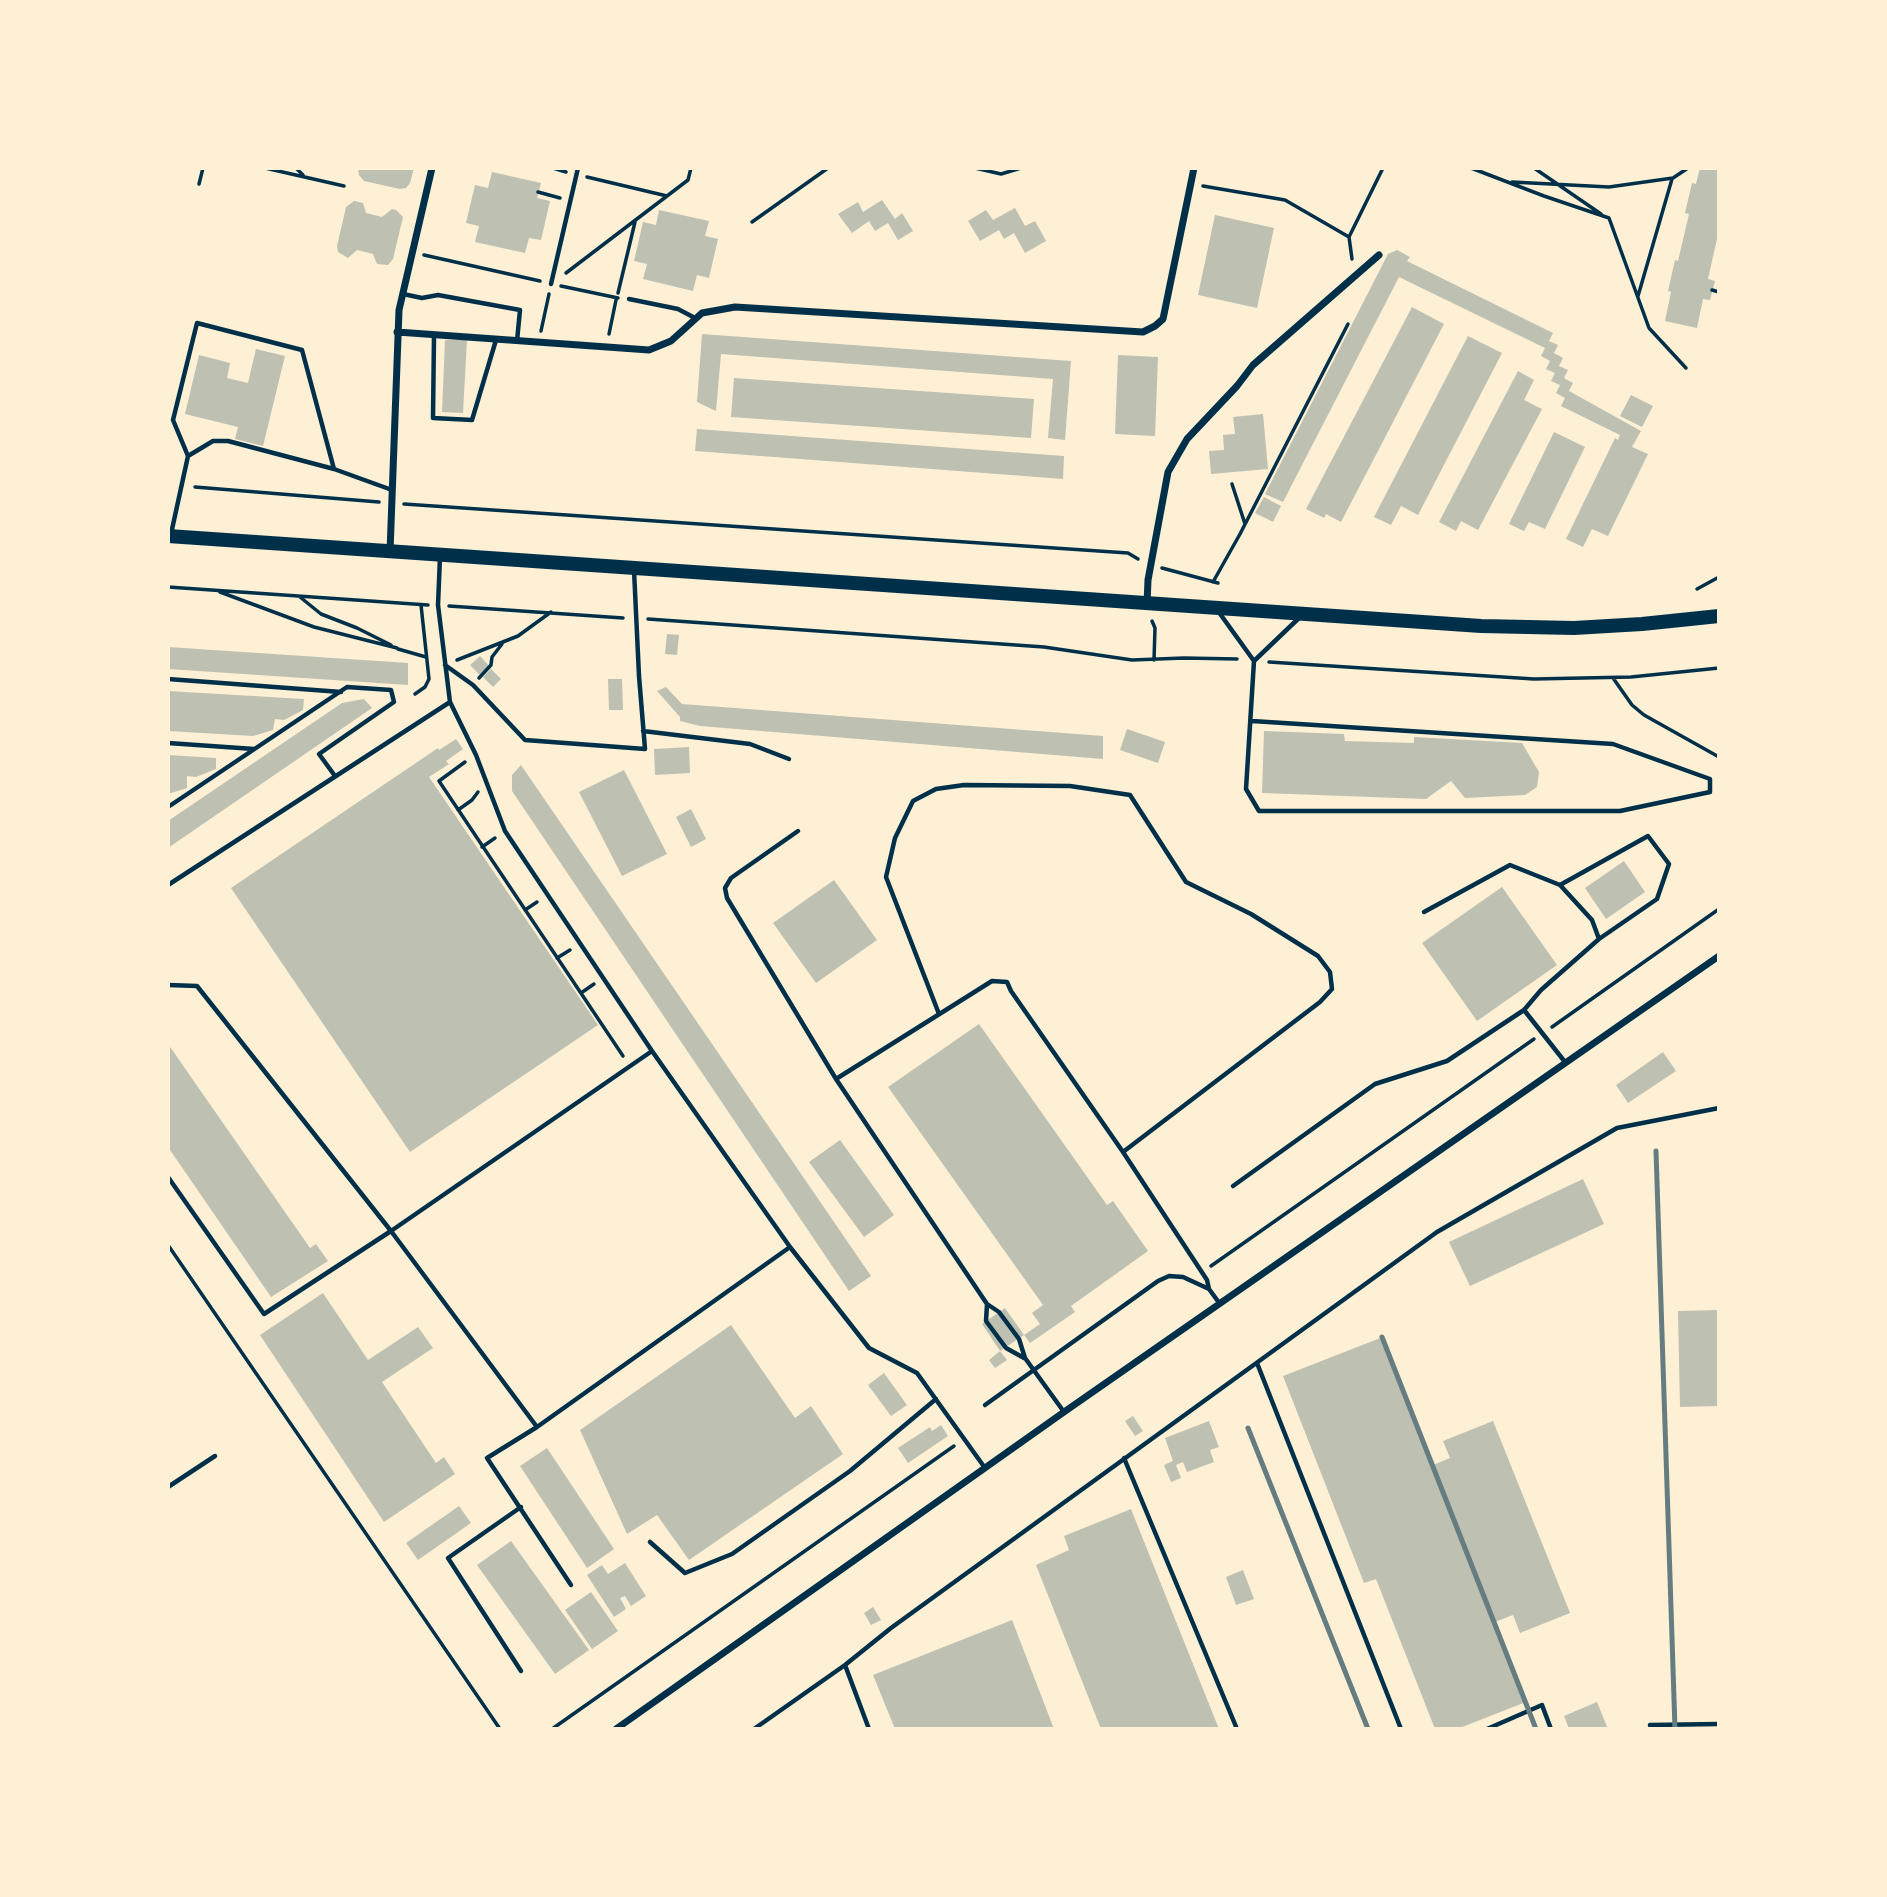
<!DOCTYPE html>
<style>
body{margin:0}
#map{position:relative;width:1887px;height:1897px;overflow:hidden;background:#fdf0d5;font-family:"Fira Sans",sans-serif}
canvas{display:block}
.frame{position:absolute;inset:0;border:170px solid #fdf0d5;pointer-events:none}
</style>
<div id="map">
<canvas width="1887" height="1897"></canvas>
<div class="frame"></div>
</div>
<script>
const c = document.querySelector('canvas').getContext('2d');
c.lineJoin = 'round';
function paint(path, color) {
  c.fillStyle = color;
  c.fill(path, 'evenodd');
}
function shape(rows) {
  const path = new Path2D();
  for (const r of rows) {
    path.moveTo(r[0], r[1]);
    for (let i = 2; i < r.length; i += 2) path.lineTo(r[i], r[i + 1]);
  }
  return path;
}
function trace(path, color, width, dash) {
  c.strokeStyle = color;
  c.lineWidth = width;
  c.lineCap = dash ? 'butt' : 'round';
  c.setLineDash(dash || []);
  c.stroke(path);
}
const building = shape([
 [358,168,414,168,410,183,406,188,400,189,364,181,359,175],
 [1700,168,1719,169,1719,230,1708,279,1715,281,1710,300,1703,299,1697,328,1665,321,1671,292,1668,291,1675,260,1678,261,1689,214,1685,213,1692,183,1696,184],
 [492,172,541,183,537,198,550,201,541,240,529,238,525,253,475,242,479,226,466,223,475,185,488,188],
 [882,200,895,219,902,213,913,231,898,240,888,223,875,231,869,221,852,233,838,214,858,202,863,212],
 [354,201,363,203,366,213,382,217,392,209,396,210,403,217,393,259,388,265,377,264,373,254,357,250,348,258,338,252,337,246,346,207],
 [1015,208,1025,226,1035,221,1046,241,1025,253,1014,233,1004,239,999,230,980,241,968,221,986,210,993,220],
 [659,210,709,221,705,236,718,239,709,278,697,275,693,291,643,279,647,264,634,261,643,222,656,225],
 [1215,215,1274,228,1257,308,1198,295],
 [1397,250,1410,257,1407,261,1553,333,1549,341,1558,345,1554,353,1563,358,1559,366,1568,370,1564,378,1573,383,1569,391,1641,431,1632,447,1648,454,1608,536,1592,529,1583,547,1566,539,1615,438,1618,440,1620,435,1561,406,1565,398,1556,393,1560,385,1551,381,1555,373,1546,369,1550,361,1541,356,1545,348,1399,277,1283,502,1265,494,1388,254],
 [1412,307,1444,324,1341,522,1326,514,1324,518,1306,509],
 [702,334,1071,361,1065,440,1048,438,1053,379,721,354,716,411,697,402],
 [1468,336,1502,353,1418,515,1401,506,1391,525,1374,517],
 [445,340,467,340,463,413,442,412],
 [256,349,285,356,263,446,235,439,238,427,185,414,199,355,230,363,227,378,248,383],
 [1118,355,1158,357,1155,436,1115,434],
 [1518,371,1534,380,1524,400,1542,409,1478,530,1461,521,1456,531,1439,522],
 [734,378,1034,399,1031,438,731,417],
 [1631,395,1653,406,1642,427,1620,416],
 [1263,414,1268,469,1211,474,1209,451,1224,450,1223,435,1235,434,1233,417],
 [697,429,1064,456,1063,479,695,451],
 [1554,432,1585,447,1545,529,1529,522,1524,531,1509,524],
 [1264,497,1281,506,1273,522,1255,513],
 [667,634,679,635,677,655,665,654],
 [168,647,408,663,408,685,168,669],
 [480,656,489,666,480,675,470,665],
 [491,669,501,679,493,687,483,677],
 [608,679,622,679,623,710,609,710],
 [666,687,682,704,1103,736,1103,759,700,726,680,721,680,717,657,691],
 [168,691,304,699,303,710,284,720,275,719,273,730,253,736,168,731],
 [364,699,372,708,168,848,168,821,342,703],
 [1127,729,1165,742,1158,763,1120,750],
 [1264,731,1344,734,1345,741,1414,743,1414,737,1522,743,1539,772,1537,787,1525,795,1465,798,1451,781,1426,799,1262,793],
 [456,739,463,749,446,761,449,764,429,777,598,1025,410,1152,231,888,438,748,439,750],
 [689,747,690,773,655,775,654,749],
 [168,755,216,758,216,769,196,777,187,776,187,788,168,794],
 [521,765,871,1276,849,1291,512,791,512,775],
 [624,770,667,854,622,876,579,792],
 [691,809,706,839,691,847,676,817],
 [1624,861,1645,892,1606,919,1585,888],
 [834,880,877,940,816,983,773,923],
 [1502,887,1557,965,1477,1021,1422,943],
 [979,1024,1107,1205,1113,1201,1148,1251,1071,1306,1075,1312,1030,1343,1024,1335,1000,1351,982,1324,1005,1308,1024,1335,1040,1324,1032,1313,1043,1305,888,1087],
 [168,1044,310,1248,316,1244,328,1261,271,1297,168,1147],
 [1663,1052,1676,1071,1628,1103,1616,1085],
 [840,1140,894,1215,864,1237,809,1162],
 [1583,1179,1604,1224,1470,1286,1449,1242],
 [323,1293,368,1360,418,1327,433,1348,382,1382,436,1463,444,1457,455,1474,384,1522,260,1335],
 [1719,1310,1719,1406,1680,1407,1678,1311],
 [731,1325,795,1418,811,1406,843,1454,689,1560,657,1515,627,1534,580,1430],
 [1383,1337,1433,1465,1450,1458,1443,1441,1493,1421,1570,1613,1520,1633,1513,1615,1495,1622,1526,1702,1457,1729,1435,1729,1376,1579,1364,1583,1283,1376],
 [1000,1351,1007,1360,995,1368,989,1360],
 [884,1373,907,1405,891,1416,868,1385],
 [1133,1416,1143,1431,1135,1436,1125,1421],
 [1209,1421,1219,1447,1210,1450,1214,1462,1187,1472,1183,1462,1176,1465,1181,1478,1171,1482,1164,1465,1173,1461,1165,1438],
 [941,1425,948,1436,908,1463,898,1448,930,1427,932,1431],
 [547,1448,614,1549,587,1568,520,1466],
 [459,1506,471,1523,418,1560,406,1543],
 [1131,1509,1219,1729,1101,1729,1036,1565,1069,1550,1064,1536],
 [511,1541,589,1650,555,1674,477,1565],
 [625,1563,646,1596,631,1606,625,1596,620,1598,626,1609,614,1617,587,1575,602,1565,608,1574],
 [1243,1570,1254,1599,1236,1605,1226,1577],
 [591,1592,618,1631,592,1649,565,1610],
 [873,1607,881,1620,871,1625,864,1613],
 [1012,1620,1054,1729,895,1729,873,1675],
 [1597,1702,1608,1729,1569,1729,1564,1716]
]);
const path = shape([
 [265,168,344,186],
 [296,168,303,175],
 [553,168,566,172],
 [975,168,1001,174,1021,168],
 [1471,168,1544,196,1609,218,1649,328,1686,368],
 [1534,168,1601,214],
 [587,177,667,196],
 [1512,182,1609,187,1673,178,1688,168],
 [199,184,203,168],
 [1203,186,1285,200,1349,237],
 [538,192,560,198],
 [752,222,828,168],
 [424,255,540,281],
 [1352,259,1349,237,1383,168],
 [566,273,688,180,691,168],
 [561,286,618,298],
 [1712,290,1719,292],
 [618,293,635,222],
 [1638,296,1672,179],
 [541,331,549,294],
 [609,334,616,300],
 [1232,484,1245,524],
 [195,487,379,502],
 [404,504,1128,553,1138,559],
 [1162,568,1218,583],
 [1213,582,1240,534,1348,324],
 [168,587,428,605],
 [1697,589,1719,577],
 [220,592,314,627,397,648],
 [300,597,321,614,357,628,391,645],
 [449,606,623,618],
 [648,619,1044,647,1132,660,1184,658,1237,659],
 [1152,621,1155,628,1154,660],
 [398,649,426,657],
 [457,660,518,636,551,612],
 [1269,662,1534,679,1631,677,1719,668],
 [479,678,491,665,492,657,502,644],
 [1613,678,1632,705,1644,715,1719,757],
 [415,694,425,687,429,679,421,605],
 [465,762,439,781,623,1056],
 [458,810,472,800,478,792],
 [482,847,495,838],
 [525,910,537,902],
 [557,958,570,950],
 [581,993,594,984],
 [1552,1027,1719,909],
 [168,1245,500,1729],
 [1211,1266,1534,1039],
 [552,1729,954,1446]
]);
const service = shape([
 [551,284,578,168],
 [403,294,422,298,438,295,520,310,517,341],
 [629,299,678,309,695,318],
 [434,335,433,418,472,420,496,340],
 [188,456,213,441,228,441,334,469,392,490],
 [171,534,188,456,173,420,197,323,302,350,334,469],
 [440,557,438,605,450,702,476,755,505,831,652,1051,790,1247,869,1348,917,1373,985,1468],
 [1218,611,1254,661,1246,789,1259,811,1620,811,1710,792,1710,779,1613,744,1252,721],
 [1254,661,1299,618],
 [445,665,473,685,525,740,645,749,639,676,634,570],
 [168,679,341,692],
 [643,731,750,744,789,759],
 [168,743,254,749],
 [168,807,347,687,391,690,394,702,319,754,335,776],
 [798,831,731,878,725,888,727,898,836,1079,992,981,1007,982,1011,991,1123,1152,1320,1002,1332,989,1330,972,1318,956,1251,914,1186,882,1130,795,1070,786,964,785,936,789,913,801,895,838,886,877,939,1014],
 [168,885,450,702],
 [1560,885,1648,836,1669,864,1657,899,1599,939,1541,990,1524,1010,1565,1062],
 [1424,912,1510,865,1560,885,1592,920,1599,939],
 [168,985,197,986,391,1231,537,1427],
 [836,1079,987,1304,999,1312,1019,1339,1025,1358,1064,1412],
 [1123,1152,1207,1280,1209,1289,1220,1304],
 [168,1177,264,1314,391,1231,652,1051],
 [1233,1186,1375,1084,1447,1061,1524,1010],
 [987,1304,986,1321,1006,1348,1024,1358],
 [1257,1363,1401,1729],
 [985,1405,1158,1281,1169,1276,1183,1277,1209,1289],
 [1124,1458,1237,1729],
 [168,1487,215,1456],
 [650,1542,685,1573,732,1554,850,1471,936,1399],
 [571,1585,487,1458,537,1427,790,1247],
 [845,1665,869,1729],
 [521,1671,448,1558,521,1507],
 [754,1729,845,1665,891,1628,1437,1232,1617,1128,1719,1108],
 [1487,1729,1542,1705,1551,1729],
 [1651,1729,1650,1725,1719,1724]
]);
const minor = shape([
 [397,332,649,350,671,341,702,313,735,307,1143,332,1155,326,1163,319,1194,168],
 [390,552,399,310,432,168],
 [1147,604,1148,580,1168,472,1187,439,1237,386,1253,365,1379,255],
 [616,1729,1064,1412,1719,956]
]);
const primary = shape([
 [168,536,1481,626,1574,628,1642,624,1719,616]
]);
const rail = shape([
 [1656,1151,1675,1729],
 [1382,1337,1536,1729],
 [1248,1428,1368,1729]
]);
paint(building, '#bec0b2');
trace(path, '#003049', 3.5);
trace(service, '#003049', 4.5);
trace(minor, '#003049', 7);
trace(primary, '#003049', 14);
trace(rail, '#657d81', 5);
</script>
